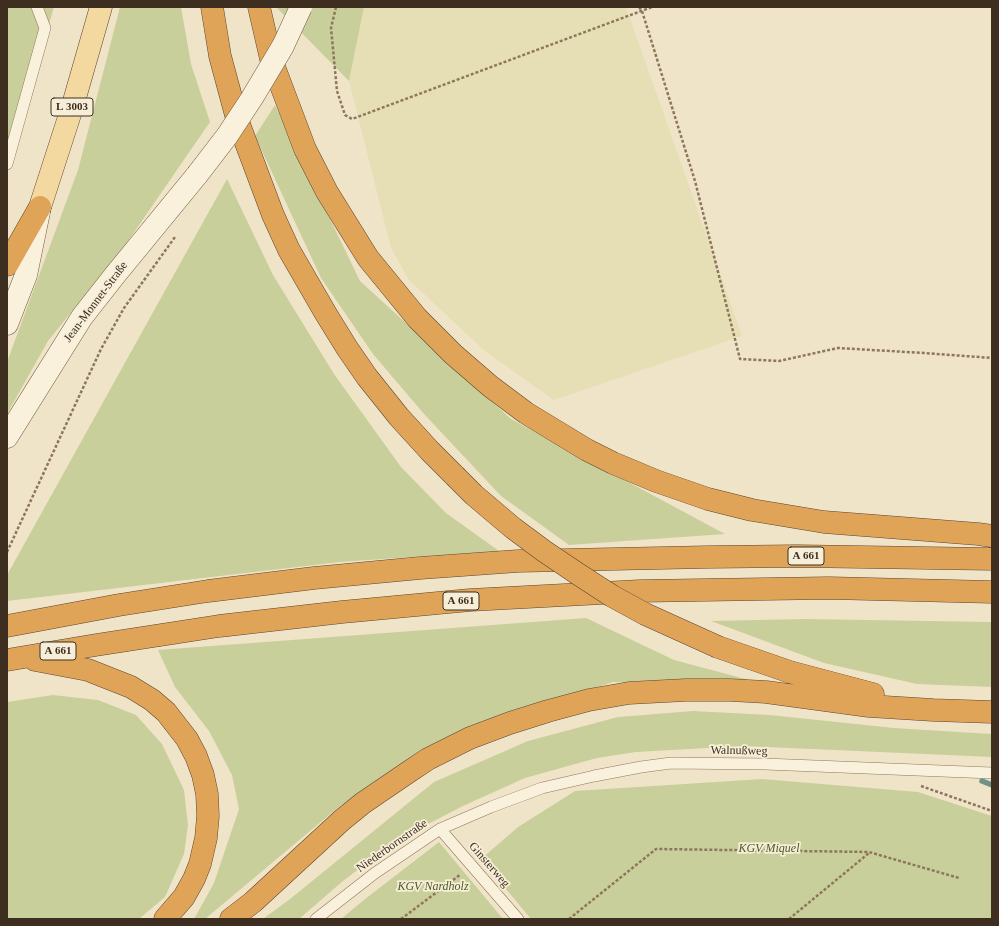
<!DOCTYPE html>
<meta charset="utf-8">
<style>
body{margin:0}
#map{position:relative;width:999px;height:926px;overflow:hidden;background:#f0e4c8;font-family:"Times New Roman",serif}
canvas{display:block}
.frame{position:absolute;inset:0;border:8px solid #3d2e20;pointer-events:none}
</style>
<div id="map">
<canvas width="999" height="926"></canvas>
<div class="frame"></div>
</div>
<script>
const c = document.querySelector('canvas').getContext('2d');
c.lineJoin = 'round';
function paint(path, color) {
  c.fillStyle = color;
  c.fill(path, 'evenodd');
}
function shape(rows) {
  const path = new Path2D();
  for (const r of rows) {
    path.moveTo(r[0], r[1]);
    for (let i = 2; i < r.length; i += 2) path.lineTo(r[i], r[i + 1]);
  }
  return path;
}
function trace(path, color, width, dash) {
  c.strokeStyle = color;
  c.lineWidth = width;
  c.lineCap = dash ? 'butt' : 'round';
  c.setLineDash(dash || []);
  c.stroke(path);
}
function write(font, color, halo, rows, align = 'center') {
  c.font = font + ' "Times New Roman",serif';
  c.lineWidth = 3.5;
  c.setLineDash([]);
  c.textBaseline = 'middle';
  c.strokeStyle = halo;
  c.fillStyle = color;
  for (const [text, x, y, turn = 0] of rows) {
    c.save();
    c.translate(x, y);
    c.rotate((+turn || 0) * Math.PI / 180);
    c.textAlign = isNaN(turn) ? turn : align;
    if (halo) c.strokeText(text, 0, 0);
    c.fillText(text, 0, 0);
    c.restore();
  }
}
const farmland = shape([
 [364,7,626,7,742,336,554,400,486,352,409,280,391,248,349,81]
]);
const green = shape([
 [7,7,54,7,7,167],
 [120,7,181,7,191,64,210,122,126,244,48,341,7,414,7,362,78,170],
 [276,7,364,7,349,81],
 [275,105,360,281,511,419,725,534,569,545,501,496,424,414,373,354,321,278,255,136],
 [227,179,273,275,334,374,401,467,446,513,499,551,340,562,7,601,7,575],
 [586,618,674,660,772,686,613,682,461,731,340,806,205,919,194,919,214,883,239,809,232,775,209,731,175,687,158,650],
 [805,619,992,622,992,687,917,684,824,663,711,621],
 [53,695,98,700,136,715,162,744,184,790,188,825,184,854,165,897,139,919,7,919,7,702],
 [693,711,770,715,894,728,992,734,992,757,744,746,636,752,597,758,525,778,463,806,397,840,343,881,299,919,263,919,290,899,434,782,528,741,618,717],
 [762,779,918,792,992,816,992,919,531,919,481,859,518,827,575,791],
 [439,842,503,919,341,919,365,899]
]);
const stream = shape([
 [982,781,992,785]
]);
const path = shape([
 [336,7,331,28,337,91,345,115,352,119,652,7],
 [639,7,642,11,695,181,740,359,779,361,838,348,924,353,992,358],
 [7,552,101,349,124,308,175,237],
 [921,786,992,811],
 [401,919,461,874],
 [569,919,656,849,869,852,959,878],
 [789,919,869,853]
]);
const lane = shape([
 [7,164,45,28,37,7],
 [440,829,518,919],
 [316,919,375,873,440,829,491,807,542,788,594,776,641,767,671,763,765,764,992,773]
]);
const secondary = shape([
 [7,324,26,275,39,212],
 [7,437,82,317,115,275,197,175]
]);
const primary = shape([
 [40,207,72,108,101,7]
]);
const highway = shape([
 [212,7,220,56,237,119,273,215,289,250,326,314,347,348,367,377,399,417,430,451,455,476],
 [259,7,271,59,305,149,327,192,368,258,417,318,453,354,490,386,526,413,587,450,613,463,656,481,708,499,752,510,824,522,978,534,992,536],
 [7,265,40,207],
 [7,626,119,605,208,591,314,578,420,568,518,561,708,557,797,556,992,559],
 [718,647,790,672,873,694],
 [7,660,96,645,219,626,342,612,470,600,640,591,829,588,992,592],
 [35,660,88,670,131,687,152,700,166,712,187,739,196,756,203,775,207,794,208,816,206,838,200,864,194,879,184,897,165,919],
 [231,919,253,902,342,820,363,803,410,771,428,759,470,738,510,723,548,711,589,700,629,693,686,690,730,690,766,692,869,706,933,710,992,712]
]);
const secondaryBridge = shape([
 [197,175,227,136,252,98,283,46,301,7]
]);
const highwayBridge = shape([
 [455,476,474,495,513,528,544,551,575,572,612,596,645,614,718,647]
]);
const shields = [
 [72,107,42],
 [806,556,36],
 [461,601,36],
 [58,651,36]
];
const shieldNames = [
 ["L 3003",72,107],
 ["A 661",806,556],
 ["A 661",461,601],
 ["A 661",58,651]
];
const streetNames = [
 ["Jean-Monnet-Straße",96,302,-53],
 ["Walnußweg",739,751,1],
 ["Niederbornstraße",392,846,-35],
 ["Ginsterweg",489,865,49]
];
const parkNames = [
 ["KGV Miquel",769,849],
 ["KGV Nardholz",433,887]
];
paint(farmland, '#e6deb5');
paint(green, '#c9cf9b');
trace(stream, '#6f938a', 5.5);
trace(lane, '#8d765c', 12);
trace(secondary, '#6f573f', 23);
trace(primary, '#5b4430', 23);
trace(highway, '#5b4430', 23);
trace(path, '#8d765c', 2.5, [3, 2]);
trace(lane, '#faf1dc', 11);
trace(secondary, '#faf1dc', 22);
trace(primary, '#f3d9a0', 22);
trace(highway, '#e0a458', 22);
trace(secondaryBridge, '#6f573f', 23, []);
trace(highwayBridge, '#5b4430', 23, []);
trace(secondaryBridge, '#faf1dc', 22);
trace(highwayBridge, '#e0a458', 22);
for (const [x, y, w] of shields) {
  const box = new Path2D();
  box.roundRect(x - w / 2, y - 9, w, 18, 3);
  c.fillStyle = '#f7eed8';
  c.fill(box);
  trace(box, '#3d2e20', 1);
}
write('bold 11px', '#3d2e20', null, shieldNames);
write('12px', '#3d2e20', '#f7eed8', streetNames);
write('italic 12px', '#4d5a26', '#f7eed8', parkNames);
</script>
